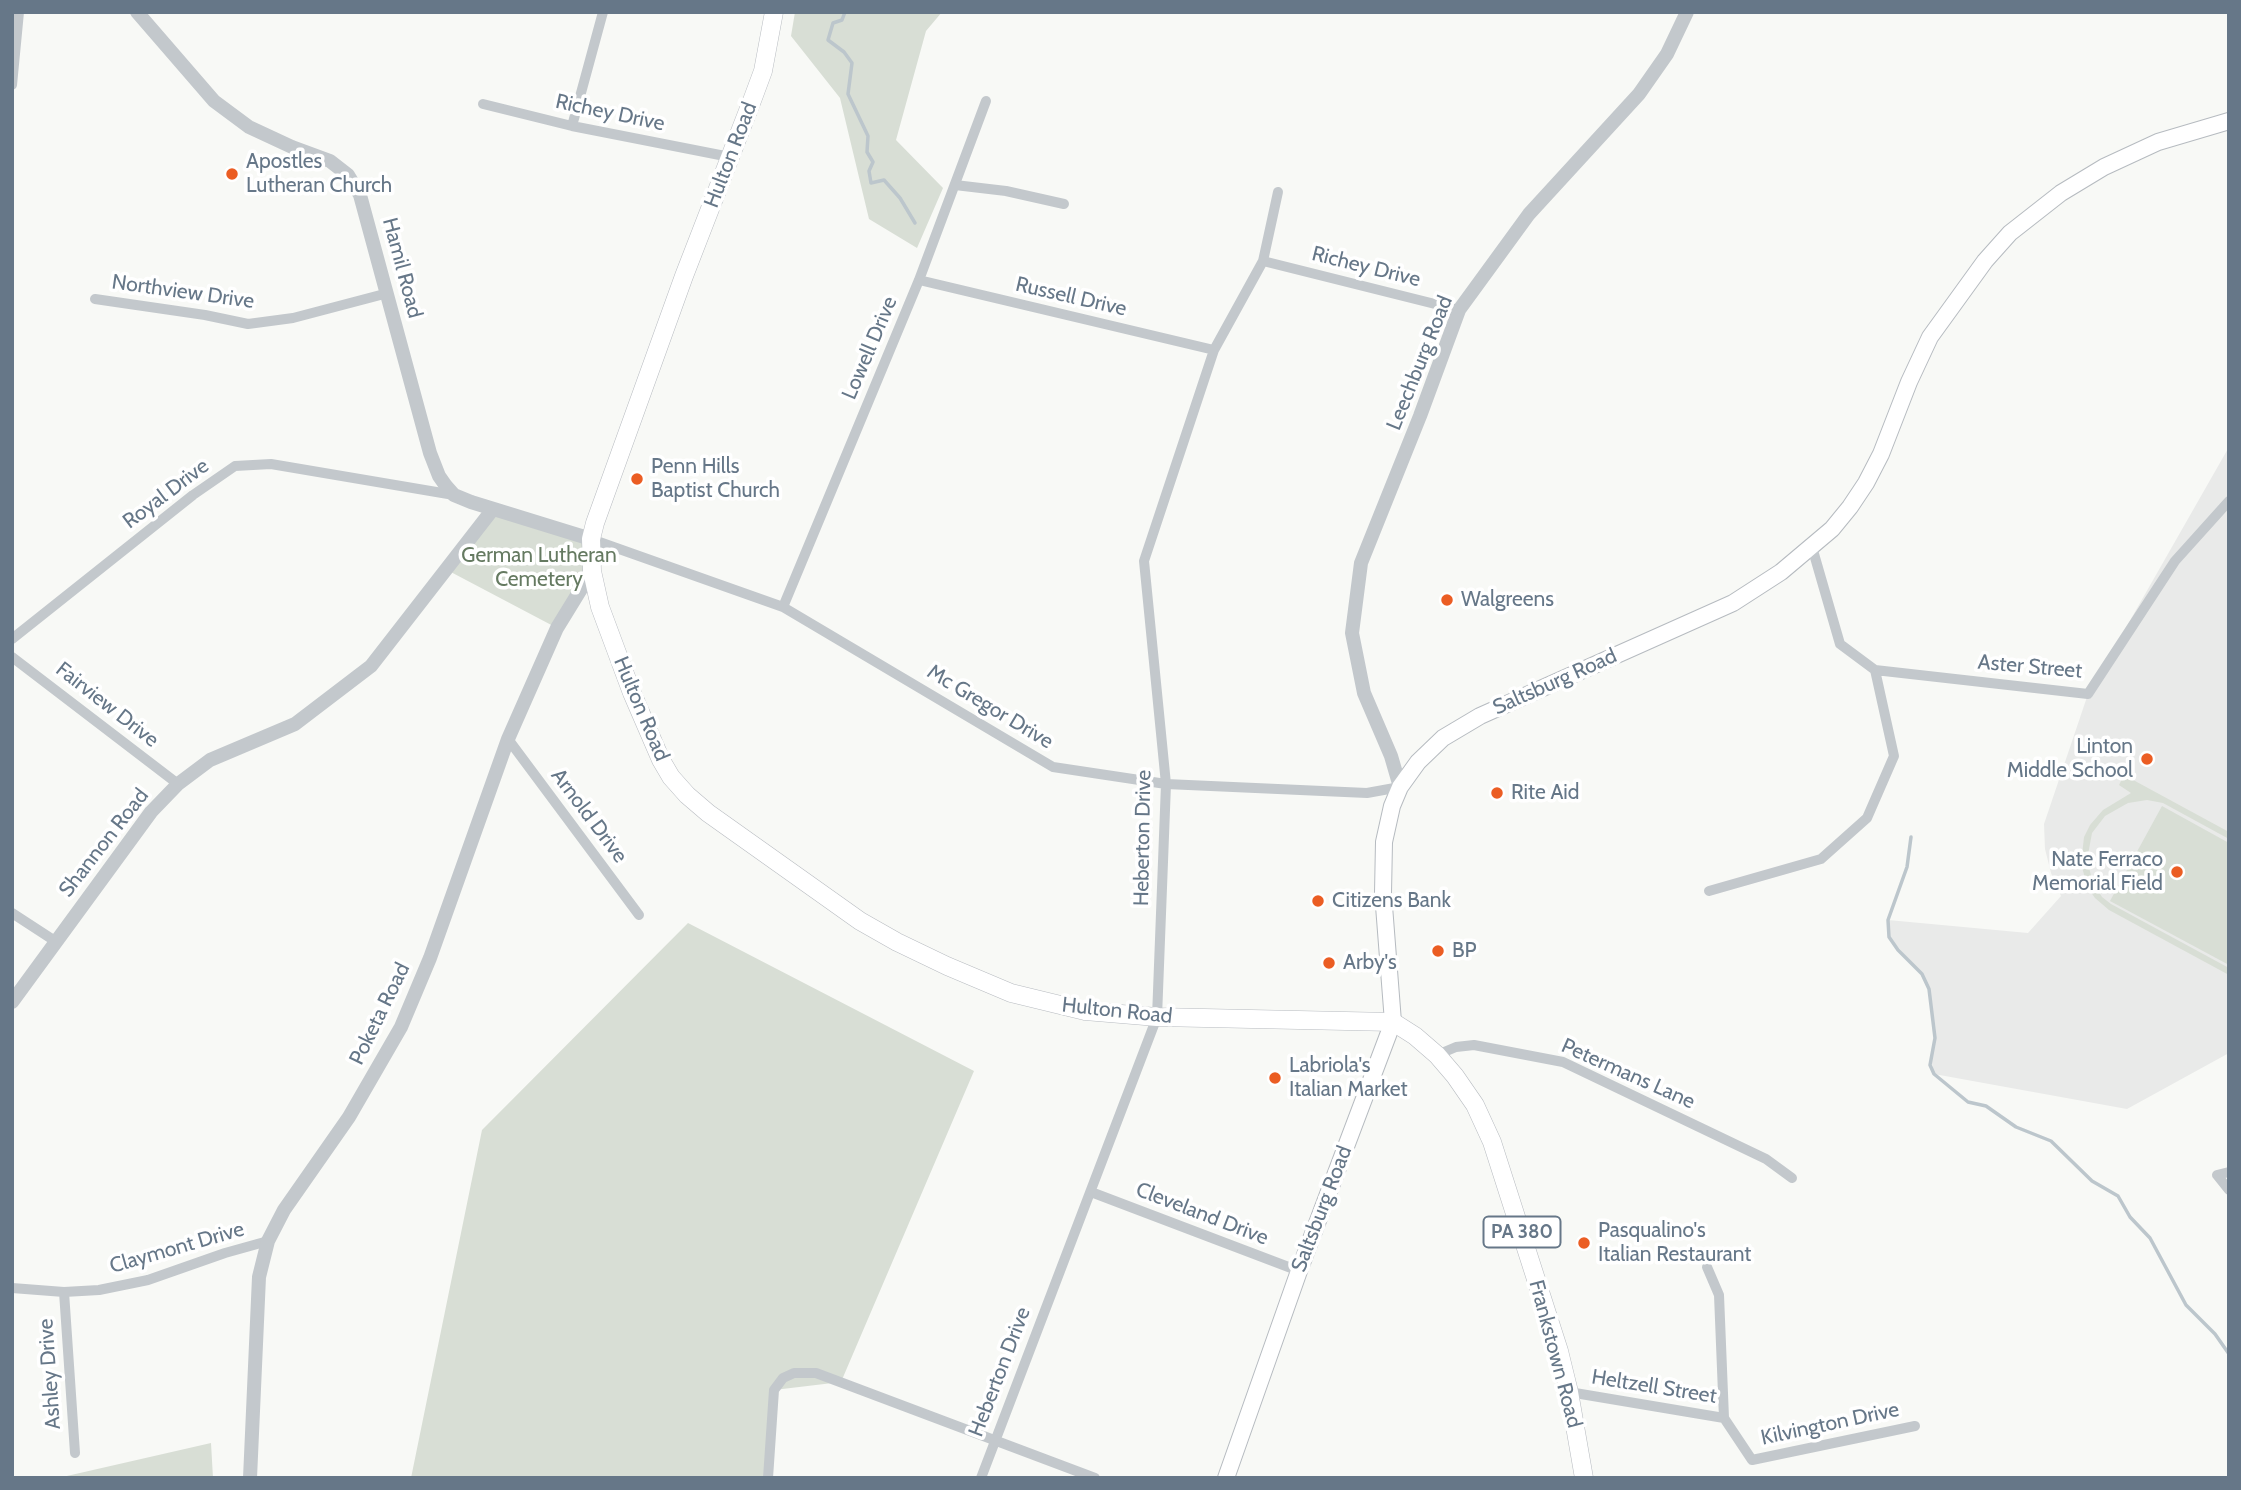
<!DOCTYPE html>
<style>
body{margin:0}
#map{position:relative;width:2241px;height:1490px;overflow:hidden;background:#f8f9f6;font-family:Cabin,sans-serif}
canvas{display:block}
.frame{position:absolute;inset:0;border:14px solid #678;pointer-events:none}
</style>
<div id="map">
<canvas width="2241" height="1490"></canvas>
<div class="frame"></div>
</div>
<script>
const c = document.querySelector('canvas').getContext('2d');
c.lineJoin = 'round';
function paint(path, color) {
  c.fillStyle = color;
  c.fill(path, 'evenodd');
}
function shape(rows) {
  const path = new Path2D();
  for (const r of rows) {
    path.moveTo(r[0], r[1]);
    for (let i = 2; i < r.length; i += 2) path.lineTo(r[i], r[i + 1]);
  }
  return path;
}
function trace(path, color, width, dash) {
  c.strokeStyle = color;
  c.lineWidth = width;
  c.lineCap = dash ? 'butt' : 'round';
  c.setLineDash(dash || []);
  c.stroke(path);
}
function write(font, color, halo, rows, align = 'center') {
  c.font = font + ' Cabin,sans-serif';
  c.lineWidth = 7;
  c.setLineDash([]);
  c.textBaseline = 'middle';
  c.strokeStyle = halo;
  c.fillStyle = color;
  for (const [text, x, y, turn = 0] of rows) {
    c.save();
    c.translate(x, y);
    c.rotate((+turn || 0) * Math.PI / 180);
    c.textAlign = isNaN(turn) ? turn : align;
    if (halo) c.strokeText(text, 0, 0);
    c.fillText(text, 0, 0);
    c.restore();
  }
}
const built = shape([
 [2229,447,2229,1053,2127,1109,1934,1074,1931,1059,1934,1038,1929,989,1922,974,1889,937,1888,920,2028,933,2061,896,2051,873,2045,849,2044,824,2088,694]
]);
const green = shape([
 [795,12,942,12,926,31,896,140,943,188,917,248,869,219,840,98,791,36],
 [493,509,591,539,592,571,557,628,447,570],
 [2124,775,2229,832,2229,839,2163,803,2147,800,2128,803,2105,816,2092,833,2087,860,2093,883,2102,897,2111,904,2229,968,2229,975,2109,910,2095,898,2088,888,2081,864,2084,837,2090,825,2103,810,2131,793,2119,785],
 [2162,806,2229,843,2229,965,2110,901],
 [688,923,974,1071,841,1382,774,1390,769,1478,411,1478,482,1130],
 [211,1443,213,1478,58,1478]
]);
const stream = shape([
 [845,12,842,20,833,23,828,40,844,52,852,63,848,94,868,136,867,152,873,162,869,171,871,183,884,180,900,198,915,223],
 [1911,837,1907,867,1888,920,1889,937,1898,950,1922,974,1929,989,1935,1038,1930,1065,1934,1074,1968,1102,1986,1106,2016,1127,2051,1141,2092,1181,2118,1196,2130,1217,2150,1238,2186,1305,2215,1334,2229,1354]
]);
const minor = shape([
 [12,85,19,12],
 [483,104,572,126,730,157],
 [572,126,603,12],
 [955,185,1006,191,1064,204],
 [1263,261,1459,310],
 [919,280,1214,350],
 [95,299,205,315,248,324,293,318,388,293],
 [591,539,783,607,1053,767,1166,784,1367,793,1400,787],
 [1812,547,1840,644,1875,670,2088,694,2175,561,2229,501],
 [783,607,919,280,986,101],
 [12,639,193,495,235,466,271,464,454,495],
 [12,657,178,784],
 [508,739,639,915],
 [1709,891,1821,859,1867,818,1894,756,1875,670],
 [12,913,55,941],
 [1437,1055,1456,1047,1474,1045,1563,1062,1766,1159,1792,1178],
 [2229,1172,2217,1175,2229,1190],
 [1091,1192,1299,1271],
 [1707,1267,1719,1295,1724,1418],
 [12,1288,64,1292,99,1290,148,1280,225,1253,268,1241],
 [64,1292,75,1453],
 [1569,1392,1724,1418,1752,1460,1915,1426],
 [768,1478,774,1390,783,1378,794,1373,816,1373,1095,1478],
 [981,1478,1157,1017,1166,784,1144,561,1214,350,1263,261,1278,192]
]);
const tertiary = shape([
 [137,12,214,101,249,127,292,147,330,161,348,175,360,195,430,453,439,476,446,486,454,495,471,502,591,539],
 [1400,787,1391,756,1364,693,1352,633,1361,563,1420,416,1459,310,1529,214,1639,94,1667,54,1687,12],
 [12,1002,151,812,178,784,210,760,295,724,371,666,493,509],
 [250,1478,259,1277,268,1241,284,1210,349,1117,401,1027,430,958,508,739,557,628,592,571]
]);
const secondary = shape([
 [1226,1478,1299,1271,1393,1022,1383,893,1384,842,1392,806,1400,787,1418,762,1443,738,1480,716,1733,603,1781,572,1832,529,1850,507,1866,483,1881,454,1909,382,1930,337,1985,261,2010,233,2061,193,2104,167,2158,142,2229,121]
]);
const primary = shape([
 [774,12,763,71,753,98,684,276,595,523,591,539,592,571,600,607,632,693,661,760,671,777,687,795,708,813,860,921,897,942,947,966,1011,993,1085,1011,1157,1017,1393,1022,1415,1036,1437,1055,1455,1076,1475,1105,1492,1142,1559,1351,1569,1392,1584,1478]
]);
const markers = [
 [232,174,7,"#eb5d23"],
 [637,479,7,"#eb5d23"],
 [1447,600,7,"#eb5d23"],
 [2147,759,7,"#eb5d23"],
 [1497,793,7,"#eb5d23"],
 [2177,872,7,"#eb5d23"],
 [1318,901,7,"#eb5d23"],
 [1438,951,7,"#eb5d23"],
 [1329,963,7,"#eb5d23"],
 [1275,1078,7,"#eb5d23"],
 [1584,1243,7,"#eb5d23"]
];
const shields = [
 [1522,1232,77]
];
const shieldNames = [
 ["PA 380",1522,1232]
];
const streetNames = [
 ["Richey Drive",610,113,12],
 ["Hulton Road",731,155,-69],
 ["Richey Drive",1366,267,14],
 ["Hamil Road",402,268,75],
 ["Northview Drive",183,292,8],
 ["Russell Drive",1071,297,13],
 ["Lowell Drive",870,348,-67],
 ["Leechburg Road",1420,363,-68],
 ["Royal Drive",166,494,-37],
 ["Aster Street",2030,667,5],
 ["Saltsburg Road",1555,682,-24],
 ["Fairview Drive",107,705,38],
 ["Mc Gregor Drive",990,707,31],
 ["Hulton Road",641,709,67],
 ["Arnold Drive",589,816,53],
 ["Heberton Drive",1143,838,-89],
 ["Shannon Road",104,843,-52],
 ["Hulton Road",1117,1011,6],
 ["Poketa Road",380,1014,-64],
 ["Petermans Lane",1628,1074,24],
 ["Saltsburg Road",1322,1209,-69],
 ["Cleveland Drive",1202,1214,21],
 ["Claymont Drive",177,1248,-16],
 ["Frankstown Road",1555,1354,75],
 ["Heberton Drive",1000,1372,-69],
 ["Ashley Drive",50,1374,-94],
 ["Heltzell Street",1654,1387,9],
 ["Kilvington Drive",1830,1424,-12]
];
const poiNames = [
 ["Apostles",246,162],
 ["Lutheran Church",246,186],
 ["Penn Hills",651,467],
 ["Baptist Church",651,491],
 ["Walgreens",1461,600],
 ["Linton",2133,747,"right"],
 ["Middle School",2133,771,"right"],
 ["Rite Aid",1511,793],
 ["Nate Ferraco",2163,860,"right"],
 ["Memorial Field",2163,884,"right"],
 ["Citizens Bank",1332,901],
 ["BP",1452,951],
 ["Arby's",1343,963],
 ["Labriola's",1289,1066],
 ["Italian Market",1289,1090],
 ["Pasqualino's",1598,1231],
 ["Italian Restaurant",1598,1255]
];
const parkNames = [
 ["German Lutheran",539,556],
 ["Cemetery",539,580]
];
paint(built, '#e9eae9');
paint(green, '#d8ded5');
trace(stream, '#bcc6cc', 3.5);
trace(secondary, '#b6bbc0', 18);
trace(primary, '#b7bbc0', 19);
trace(minor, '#c3c8cc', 10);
trace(tertiary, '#c3c8cc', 14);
trace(secondary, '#fff', 16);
trace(primary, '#fff', 18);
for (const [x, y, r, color] of markers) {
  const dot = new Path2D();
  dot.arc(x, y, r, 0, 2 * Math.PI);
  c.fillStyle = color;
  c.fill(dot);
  trace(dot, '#fff', 2.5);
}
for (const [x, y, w] of shields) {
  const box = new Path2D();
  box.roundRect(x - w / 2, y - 15.5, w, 31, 5);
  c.fillStyle = '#fff';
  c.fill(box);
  trace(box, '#678', 2);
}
write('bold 19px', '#678', null, shieldNames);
write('21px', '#678', '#fff', streetNames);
write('21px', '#678', '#fff', poiNames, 'left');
write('21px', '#657a61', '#fff', parkNames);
</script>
